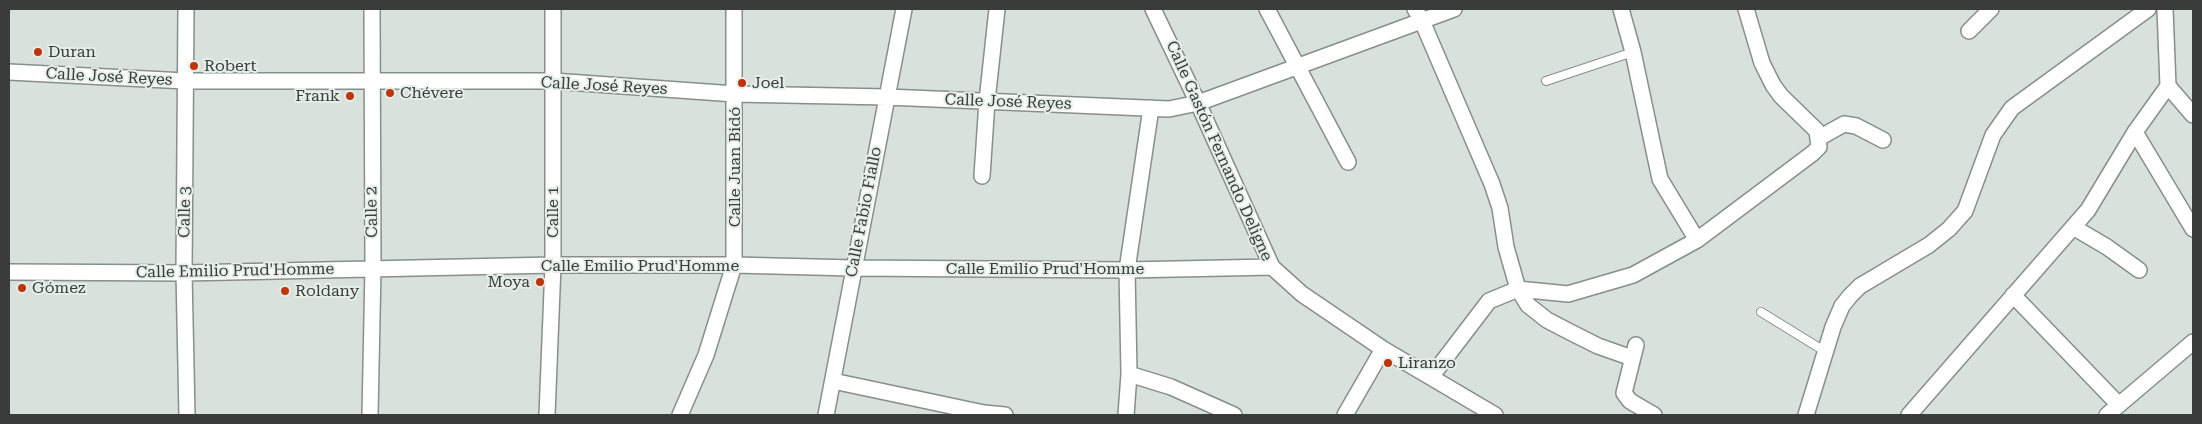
<!DOCTYPE html>
<meta charset="utf-8">
<style>
body{margin:0}
#map{position:relative;width:2202px;height:424px;overflow:hidden;background:#d8e1db;font-family:"Roboto Serif",serif}
canvas{display:block}
.frame{position:absolute;inset:0;border:10px solid #393c3a;pointer-events:none}
</style>
<div id="map">
<canvas width="2202" height="424"></canvas>
<div class="frame"></div>
</div>
<script>
const c = document.querySelector('canvas').getContext('2d');
c.lineJoin = 'round';
function shape(rows) {
  const path = new Path2D();
  for (const r of rows) {
    path.moveTo(r[0], r[1]);
    for (let i = 2; i < r.length; i += 2) path.lineTo(r[i], r[i + 1]);
  }
  return path;
}
function trace(path, color, width, dash) {
  c.strokeStyle = color;
  c.lineWidth = width;
  c.lineCap = dash ? 'butt' : 'round';
  c.setLineDash(dash || []);
  c.stroke(path);
}
function write(font, color, halo, rows, align = 'center') {
  c.font = font + ' "Roboto Serif",serif';
  c.lineWidth = 4;
  c.setLineDash([]);
  c.textBaseline = 'middle';
  c.strokeStyle = halo;
  c.fillStyle = color;
  for (const [text, x, y, turn = 0] of rows) {
    c.save();
    c.translate(x, y);
    c.rotate((+turn || 0) * Math.PI / 180);
    c.textAlign = isNaN(turn) ? turn : align;
    if (halo) c.strokeText(text, 0, 0);
    c.fillText(text, 0, 0);
    c.restore();
  }
}
const service = shape([
 [1546,81,1633,52],
 [1761,312,1826,352]
]);
const minor = shape([
 [186,9,184,273,187,415],
 [1153,9,1198,103,1272,267,1302,294,1383,349,1495,415],
 [1267,9,1348,162],
 [1415,9,1422,21,1492,184,1500,208,1506,247,1518,289,1528,305,1547,320,1572,333,1598,346,1632,358],
 [1621,9,1633,52,1660,179,1697,240],
 [2165,9,2168,86,2193,115],
 [1969,31,1991,9],
 [9,72,186,81,553,81,735,94,887,97,1169,109,1198,103,1454,9],
 [2135,132,2193,229],
 [1819,138,1844,124,1856,126,1883,140],
 [982,176,987,101,997,9],
 [2073,227,2107,247,2139,270],
 [9,272,184,273,553,265,734,265,853,268,1127,270,1272,267],
 [2013,295,2119,405],
 [1636,345,1624,393,1630,401,1654,415],
 [1129,374,1171,387,1234,415],
 [1431,377,1489,301,1518,289,1568,294,1633,275,1697,240,1813,153,1819,147,1817,131,1781,96,1773,85,1762,63,1746,9],
 [833,381,984,413,1005,415],
 [370,415,373,268,372,9],
 [547,415,553,265,553,9],
 [680,415,706,355,734,265,734,9],
 [826,415,904,9],
 [1126,415,1129,374,1127,270,1151,108],
 [1345,415,1383,349],
 [1806,415,1833,327,1842,306,1850,296,1860,286,1929,245,1949,229,1965,211,1993,135,2012,108,2148,9],
 [1909,415,2088,210,2135,132,2168,86],
 [2107,415,2193,342]
]);
const markers = [
 [38,52,5,"#be350b"],
 [194,66,5,"#be350b"],
 [742,83,5,"#be350b"],
 [390,93,5,"#be350b"],
 [350,96,5,"#be350b"],
 [540,282,5,"#be350b"],
 [22,288,5,"#be350b"],
 [285,291,5,"#be350b"],
 [1388,363,5,"#be350b"]
];
const poiNames = [
 ["Duran",48,52],
 ["Robert",204,66],
 ["Joel",752,83],
 ["Chévere",400,93],
 ["Frank",340,96,"right"],
 ["Moya",530,282,"right"],
 ["Gómez",32,288],
 ["Roldany",295,291],
 ["Liranzo",1398,363]
];
const streetNames = [
 ["Calle José Reyes",109,77,3],
 ["Calle José Reyes",604,86,3],
 ["Calle José Reyes",1008,102,2],
 ["Calle Gastón Fernando Deligne",1219,151,66],
 ["Calle Juan Bidó",735,167,-90],
 ["Calle 3",185,212,-89],
 ["Calle 2",372,212,-91],
 ["Calle 1",553,212,-90],
 ["Calle Fabio Fiallo",864,212,-79],
 ["Calle Emilio Prud'Homme",640,266],
 ["Calle Emilio Prud'Homme",1045,269],
 ["Calle Emilio Prud'Homme",235,271,-1]
];
trace(service, '#878f8a', 10);
trace(minor, '#878f8a', 18);
trace(service, '#fff', 8);
trace(minor, '#fff', 15);
for (const [x, y, r, color] of markers) {
  const dot = new Path2D();
  dot.arc(x, y, r, 0, 2 * Math.PI);
  c.fillStyle = color;
  c.fill(dot);
  trace(dot, '#e5eee8', 2);
}
write('16px', '#393c3a', '#e5eee8', poiNames, 'left');
write('16px', '#393c3a', '#e5eee8', streetNames);
</script>
